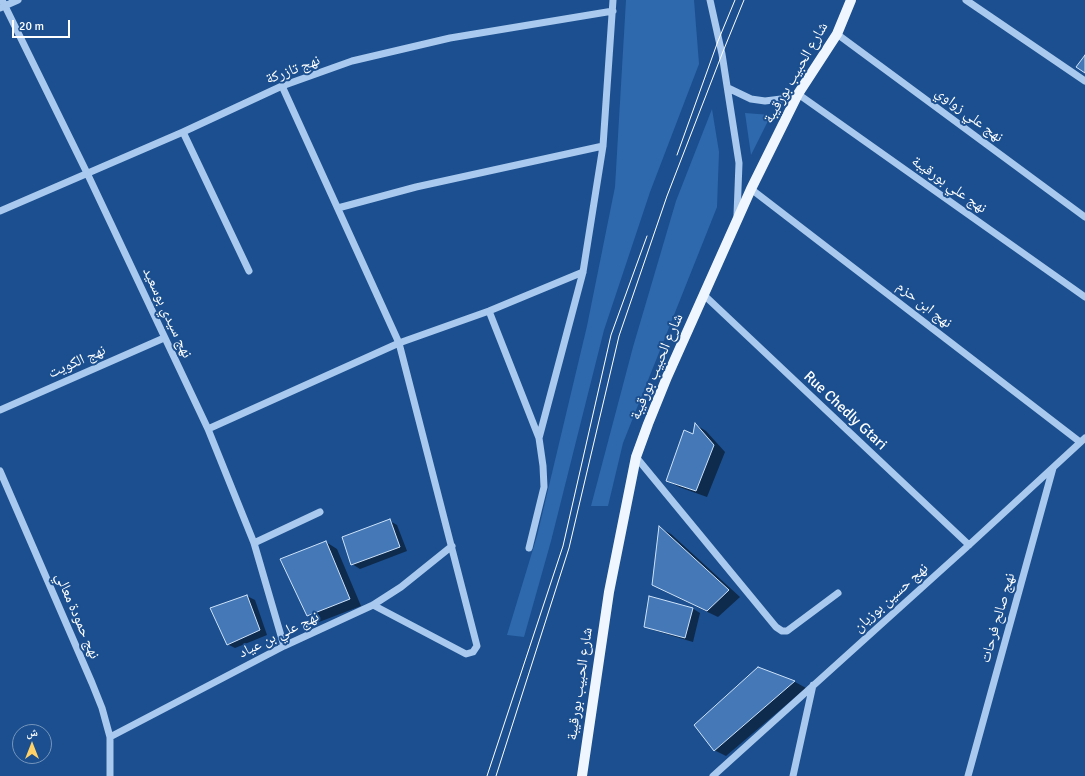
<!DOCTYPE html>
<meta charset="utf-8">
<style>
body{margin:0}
#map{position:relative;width:1085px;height:776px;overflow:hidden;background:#1b4f8f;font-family:Signika,"Noto Naskh Arabic",sans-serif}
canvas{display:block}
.north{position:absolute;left:12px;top:724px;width:40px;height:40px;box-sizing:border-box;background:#1b4f8f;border:1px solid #7695bc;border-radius:50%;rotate:0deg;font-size:11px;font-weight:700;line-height:16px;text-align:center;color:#fff}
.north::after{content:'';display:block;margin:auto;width:14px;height:18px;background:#ffd166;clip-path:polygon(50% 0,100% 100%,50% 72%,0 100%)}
.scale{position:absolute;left:12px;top:20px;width:58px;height:18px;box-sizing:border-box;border:2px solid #fff;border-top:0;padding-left:5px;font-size:12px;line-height:14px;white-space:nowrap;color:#fff;-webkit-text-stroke:3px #1b4f8f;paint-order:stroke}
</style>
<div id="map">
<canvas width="1085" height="776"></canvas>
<div class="north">ش</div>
<div class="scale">20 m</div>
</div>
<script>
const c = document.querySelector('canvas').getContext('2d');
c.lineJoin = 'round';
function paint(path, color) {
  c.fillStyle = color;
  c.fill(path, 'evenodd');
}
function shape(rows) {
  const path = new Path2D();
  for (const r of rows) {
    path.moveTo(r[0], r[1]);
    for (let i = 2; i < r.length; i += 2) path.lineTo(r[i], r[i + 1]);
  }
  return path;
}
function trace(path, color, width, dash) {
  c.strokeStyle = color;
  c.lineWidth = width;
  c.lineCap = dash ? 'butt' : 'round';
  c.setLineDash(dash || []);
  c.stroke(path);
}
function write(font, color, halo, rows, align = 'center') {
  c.font = font + ' Signika,"Noto Naskh Arabic",sans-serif';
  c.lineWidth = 4;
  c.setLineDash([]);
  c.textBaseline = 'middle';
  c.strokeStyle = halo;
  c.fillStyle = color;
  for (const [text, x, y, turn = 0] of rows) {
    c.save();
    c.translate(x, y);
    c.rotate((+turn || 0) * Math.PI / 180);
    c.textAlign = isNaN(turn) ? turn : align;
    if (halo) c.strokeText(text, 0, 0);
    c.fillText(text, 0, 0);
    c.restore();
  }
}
const green = shape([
 [626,0,694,0,699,64,650,192,604,330,551,541,524,637,507,635,537,536,587,326,615,187],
 [712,109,719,152,717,207,623,443,608,506,591,506,633,347,676,201],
 [745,113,771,115,751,155]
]);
const shadow = shape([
 [696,425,706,431,725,452,707,497,679,487,668,481,694,436],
 [390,521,397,525,407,551,360,569,352,564],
 [660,528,671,534,740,597,718,617,664,591],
 [326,542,337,549,361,606,319,622,307,615],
 [247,596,255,600,267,635,235,648,227,644],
 [692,608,700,613,693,642,653,630,645,626],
 [758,668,795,682,806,688,726,756,714,750]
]);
const building = shape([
 [1085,55,1085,73,1076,67,1085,55],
 [695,423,714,445,696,491,666,481,684,430,693,434,695,423],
 [390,519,400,547,351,565,342,537,390,519],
 [659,526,729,590,707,611,652,585,659,526],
 [326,541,350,599,307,616,280,559,326,541],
 [247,595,260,630,227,645,210,608,247,595],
 [649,596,693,608,685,638,644,627,649,596],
 [758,667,795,681,714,751,694,725,758,667]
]);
const minor = shape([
 [2,0,88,175,208,429,254,543,284,646],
 [710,0,722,54,739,163,737,215],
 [966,0,1085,81],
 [0,8,18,0],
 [837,34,1085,217],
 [728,88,751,99,765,101,781,99,798,94,1085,297],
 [183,132,249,271],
 [751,189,1080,442],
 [338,208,416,187,603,146],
 [0,211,183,132,282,86,352,61,450,38,613,11],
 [704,295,969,545],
 [489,311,539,438],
 [0,410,164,338],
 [208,429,399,343,282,86],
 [636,457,776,627,782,631,787,631,838,593],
 [0,471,92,683,102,708,110,737,110,776],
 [254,543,320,512],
 [529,548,544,487,543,466,539,438,583,272,603,146,613,0],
 [373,605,466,654,473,652,477,646,399,343,489,311,583,272],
 [110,737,284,646,373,605,401,587,452,546],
 [713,776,969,545,1085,438],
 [793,776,813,685],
 [968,776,1053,468]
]);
const major = shape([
 [582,776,609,592,636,457,648,424,667,377,751,189,798,94,837,34,851,0]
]);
const tram = shape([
 [677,155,718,41,735,0],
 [487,776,563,546,611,335,647,236],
 [496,776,569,548,619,336,667,196,722,54,744,0]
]);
const streetNames = [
 ["نهج تازركة",293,70,-21],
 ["شارع الحبيب بورقيبة",796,73,-60],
 ["نهج علي زواوي",969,115,37],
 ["نهج علي بورقيبة",949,185,35],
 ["نهج ابن حزم",924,305,38],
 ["نهج سيدي بوسعيد",167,313,65],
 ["نهج الكويت",77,362,-24],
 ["شارع الحبيب بورقيبة",657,367,-67],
 ["Rue Chedly Gtari",845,411,43],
 ["نهج حسين بوزيان",891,598,-42],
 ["نهج حمودة معالي",77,616,67],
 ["نهج صالح فرحات",998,618,-74],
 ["نهج علي بن عياد",279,635,-26],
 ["شارع الحبيب بورقيبة",580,684,-82]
];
paint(green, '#2e69ad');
paint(shadow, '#0007');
paint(building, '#4478b7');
trace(building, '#cfe3fa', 1);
trace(minor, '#a9c9ee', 7);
trace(major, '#f0f6ff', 10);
trace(tram, '#fff', 1);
write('15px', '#fff', '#1b4f8f', streetNames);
</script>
